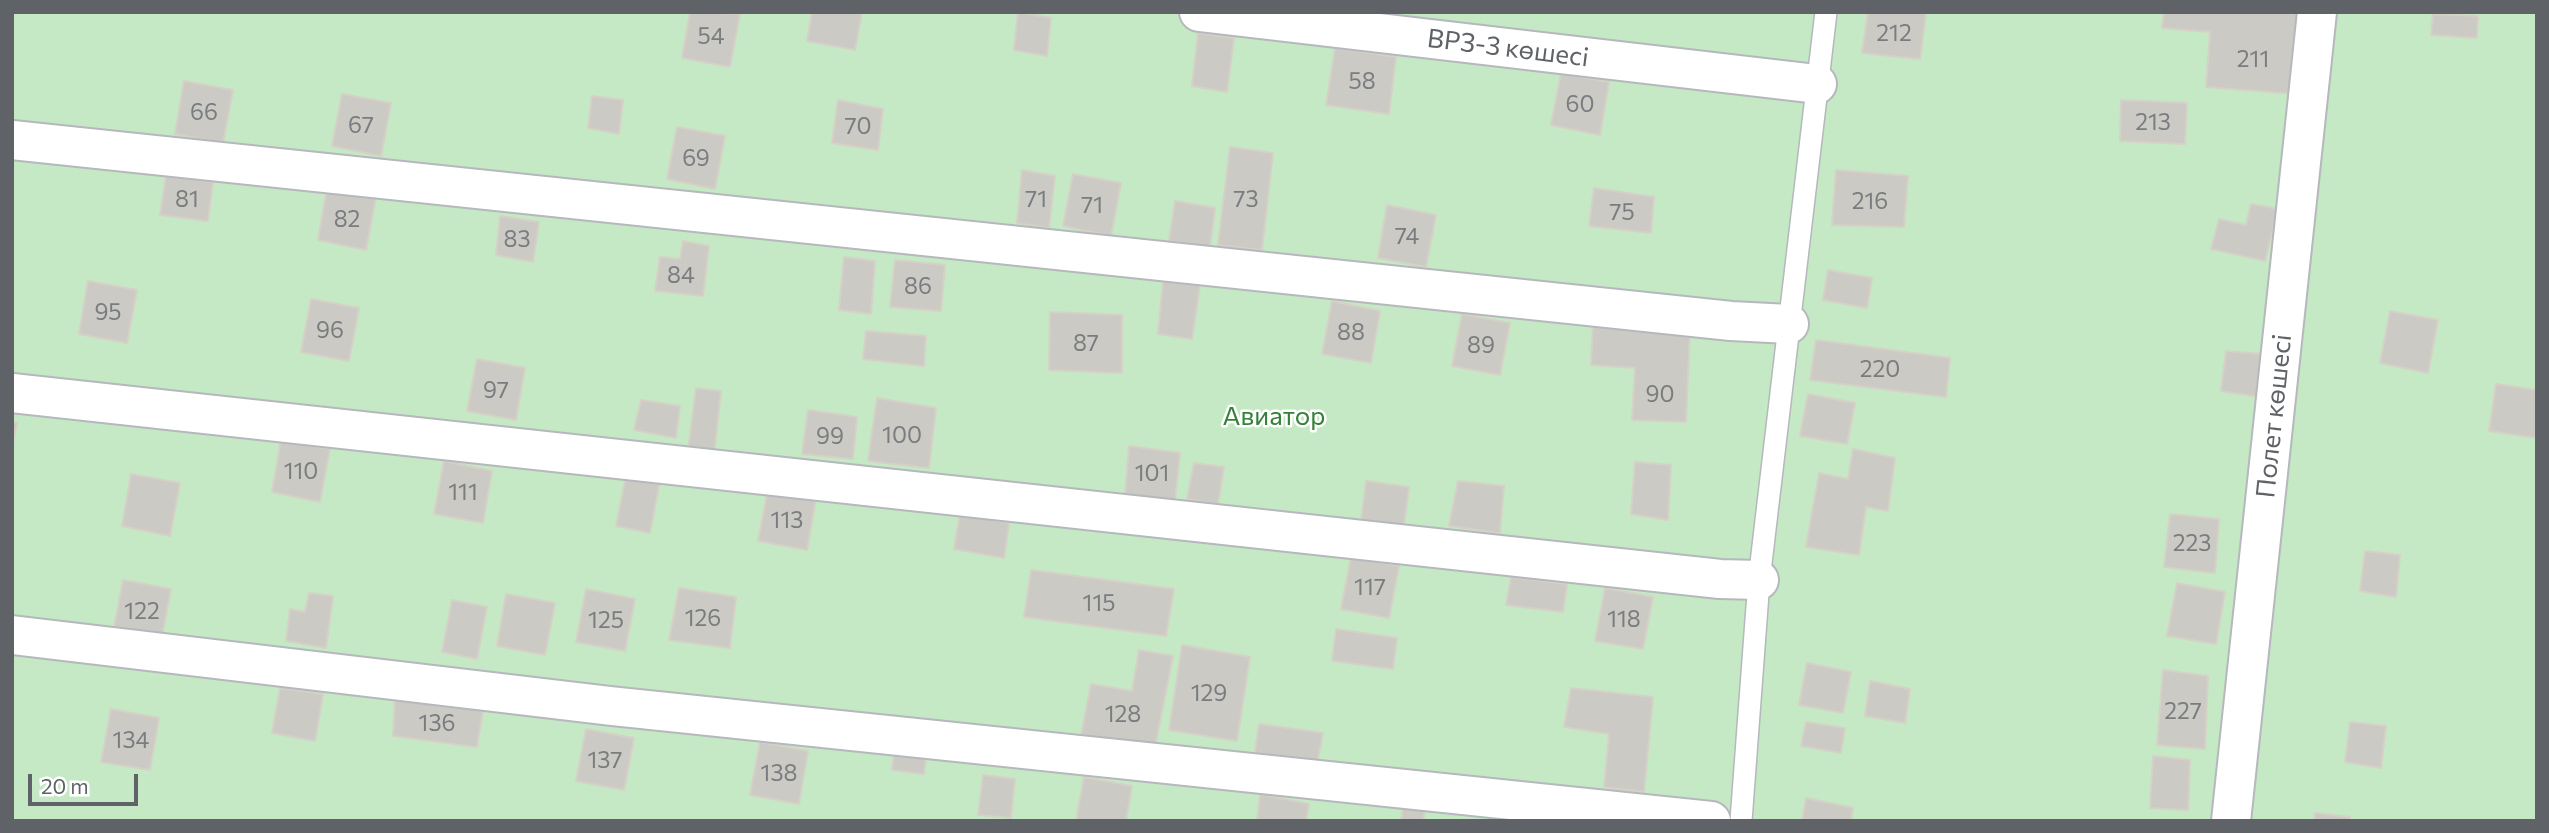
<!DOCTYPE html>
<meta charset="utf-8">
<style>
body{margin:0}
#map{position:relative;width:2549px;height:833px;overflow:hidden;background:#f1efe8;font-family:Commissioner,sans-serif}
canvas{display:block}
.frame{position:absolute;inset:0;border:14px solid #5f6368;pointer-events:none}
.scale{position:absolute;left:28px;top:774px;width:110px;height:32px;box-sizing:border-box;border:4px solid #5f6368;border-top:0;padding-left:9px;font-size:21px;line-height:24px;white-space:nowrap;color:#5f6368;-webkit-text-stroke:5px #fff;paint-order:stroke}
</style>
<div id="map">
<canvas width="2549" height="833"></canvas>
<div class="frame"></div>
<div class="scale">20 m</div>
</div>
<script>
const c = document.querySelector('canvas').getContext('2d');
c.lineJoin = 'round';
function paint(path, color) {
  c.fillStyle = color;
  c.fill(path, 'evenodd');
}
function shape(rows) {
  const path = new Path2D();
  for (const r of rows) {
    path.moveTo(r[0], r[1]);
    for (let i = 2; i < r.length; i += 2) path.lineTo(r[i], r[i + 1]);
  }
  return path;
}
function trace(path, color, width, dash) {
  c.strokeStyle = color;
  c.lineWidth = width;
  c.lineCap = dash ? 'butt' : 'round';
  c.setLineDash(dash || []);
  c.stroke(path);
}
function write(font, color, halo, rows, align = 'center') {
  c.font = font + ' Commissioner,sans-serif';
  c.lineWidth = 5;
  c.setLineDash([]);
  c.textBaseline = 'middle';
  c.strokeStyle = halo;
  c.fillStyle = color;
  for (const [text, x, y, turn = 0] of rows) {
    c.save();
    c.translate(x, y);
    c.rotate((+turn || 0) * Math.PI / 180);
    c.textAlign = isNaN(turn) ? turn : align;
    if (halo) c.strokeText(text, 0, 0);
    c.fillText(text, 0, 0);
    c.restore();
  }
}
const green = shape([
 [12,12,2537,12,2537,821,12,821]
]);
const building = shape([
 [690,12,740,14,730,67,682,58,690,12],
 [812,12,862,12,855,50,807,41,812,12],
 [1018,12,1051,18,1047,56,1014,50,1018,12],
 [1868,12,1926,12,1920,59,1862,53,1868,12],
 [2164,12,2302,12,2296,94,2206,87,2210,32,2162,28,2164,12],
 [2433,14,2478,16,2477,38,2431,35,2433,14],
 [1198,33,1234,38,1227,92,1192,86,1198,33],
 [1335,48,1396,57,1389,114,1326,105,1335,48],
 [1561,73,1609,82,1600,135,1551,125,1561,73],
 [184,81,233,90,223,143,175,134,184,81],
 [342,94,391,103,381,156,332,146,342,94],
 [592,96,623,100,619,134,588,128,592,96],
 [838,100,883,109,878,150,832,143,838,100],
 [2121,100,2187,103,2185,144,2120,141,2121,100],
 [677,127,725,136,715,189,667,179,677,127],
 [1230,147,1273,153,1262,250,1218,245,1230,147],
 [1022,170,1055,176,1049,228,1017,223,1022,170],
 [1836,170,1908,176,1904,227,1832,225,1836,170],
 [1073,174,1121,183,1111,236,1063,226,1073,174],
 [166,176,213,182,208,221,160,215,166,176],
 [327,188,376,197,366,250,318,240,327,188],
 [1594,188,1654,197,1651,233,1589,226,1594,188],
 [1175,201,1215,208,1210,247,1169,241,1175,201],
 [2251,204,2278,209,2265,261,2211,249,2219,219,2246,225,2251,204],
 [1387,205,1436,215,1426,267,1378,258,1387,205],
 [500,216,539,222,533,262,496,255,500,216],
 [683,241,709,246,703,296,655,291,660,257,680,259,683,241],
 [844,257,875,261,871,314,839,310,844,257],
 [895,260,945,265,941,311,890,307,895,260],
 [1828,270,1872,278,1867,308,1823,300,1828,270],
 [88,281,137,290,127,343,79,334,88,281],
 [1163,281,1200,285,1192,339,1158,334,1163,281],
 [311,299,359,308,349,361,301,352,311,299],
 [1332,301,1380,311,1371,363,1322,354,1332,301],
 [2390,311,2438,320,2428,373,2380,363,2390,311],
 [1050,312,1122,315,1122,373,1049,370,1050,312],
 [1462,314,1510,323,1500,375,1452,366,1462,314],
 [1593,322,1690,329,1686,422,1632,420,1635,368,1591,365,1593,322],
 [866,331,926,336,924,366,863,359,866,331],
 [1816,340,1950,358,1946,397,1810,380,1816,340],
 [2226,351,2262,354,2260,397,2221,391,2226,351],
 [477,359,525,368,516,420,467,411,477,359],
 [2496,384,2537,390,2537,438,2489,431,2496,384],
 [696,388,721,391,714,455,688,451,696,388],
 [1808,394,1855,403,1847,444,1800,436,1808,394],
 [877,398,936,408,929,468,868,461,877,398],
 [641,400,680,406,676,438,634,430,641,400],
 [808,410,857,417,853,459,802,454,808,410],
 [12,422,17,423,12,446,12,422],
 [281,440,330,449,320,502,272,492,281,440],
 [1129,446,1180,453,1175,500,1125,494,1129,446],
 [1853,449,1895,458,1888,511,1866,507,1859,555,1806,547,1819,473,1848,479,1853,449],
 [444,461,492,471,483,523,434,514,444,461],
 [1635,462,1671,465,1668,520,1631,514,1635,462],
 [1194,463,1224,467,1218,504,1187,499,1194,463],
 [131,474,180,483,170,536,122,526,131,474],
 [626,476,660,481,650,533,616,526,626,476],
 [1366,481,1409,487,1404,525,1361,521,1366,481],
 [1458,481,1504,486,1500,533,1449,526,1458,481],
 [768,489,816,498,807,550,758,541,768,489],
 [960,514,1009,523,1004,558,954,549,960,514],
 [2170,514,2219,519,2215,573,2164,567,2170,514],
 [2365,551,2400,555,2396,597,2360,591,2365,551],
 [1351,557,1399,566,1389,618,1341,609,1351,557],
 [1031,570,1174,589,1166,636,1024,617,1031,570],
 [1511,577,1567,584,1563,612,1506,605,1511,577],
 [123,580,171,589,161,642,113,633,123,580],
 [2177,583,2225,592,2216,644,2167,636,2177,583],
 [679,588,736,597,730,648,669,640,679,588],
 [1605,588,1653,597,1643,649,1595,641,1605,588],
 [586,589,635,599,625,651,576,642,586,589],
 [309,593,333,596,326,648,286,641,290,609,305,612,309,593],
 [506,594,555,603,545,655,497,646,506,594],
 [452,600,487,607,477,659,442,652,452,600],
 [1336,629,1397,638,1393,669,1332,661,1336,629],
 [1182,645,1250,657,1237,741,1169,730,1182,645],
 [1139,650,1173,656,1155,747,1081,736,1091,684,1132,691,1139,650],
 [1807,663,1851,672,1843,713,1799,705,1807,663],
 [2163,670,2208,676,2205,749,2157,745,2163,670],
 [1870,681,1910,689,1905,723,1865,716,1870,681],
 [280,688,323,694,315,741,272,733,280,688],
 [1571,688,1653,697,1644,792,1604,787,1609,734,1564,727,1571,688],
 [395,699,483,710,477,747,393,736,395,699],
 [111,709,159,718,150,770,101,762,111,709],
 [1806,722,1845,728,1841,753,1801,746,1806,722],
 [2350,722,2386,726,2381,768,2345,762,2350,722],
 [1259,724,1323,733,1316,768,1254,758,1259,724],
 [586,729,634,738,624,790,576,781,586,729],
 [760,742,808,751,799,804,750,795,760,742],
 [895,746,927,750,924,774,892,770,895,746],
 [2153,756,2190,760,2188,810,2150,808,2153,756],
 [983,775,1015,779,1011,818,978,815,983,775],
 [1084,777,1132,786,1126,821,1076,821,1084,777],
 [1260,794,1309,804,1306,821,1257,821,1260,794],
 [1806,798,1853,808,1851,821,1802,821,1806,798],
 [1403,808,1425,811,1423,821,1401,821,1403,808],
 [2315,813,2350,817,2350,821,2314,821,2315,813]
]);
const lane = shape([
 [1741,821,1759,580,1826,12]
]);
const street = shape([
 [1199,12,1817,84],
 [12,140,1731,321,1789,324],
 [12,393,1720,579,1759,580],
 [12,635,611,706,1711,821],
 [2231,821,2317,12]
]);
const numberNames = [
 ["212",1894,33],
 ["54",711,36],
 ["211",2253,59],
 ["58",1362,81],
 ["60",1580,104],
 ["66",204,112],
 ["213",2153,122],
 ["67",361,125],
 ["70",858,126],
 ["69",696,158],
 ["81",187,199],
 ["71",1036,199],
 ["73",1246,199],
 ["216",1870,201],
 ["71",1092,205],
 ["75",1622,212],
 ["82",347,219],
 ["74",1407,236],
 ["83",517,239],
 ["84",681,275],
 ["86",918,286],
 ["95",108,312],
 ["96",330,330],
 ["88",1351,332],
 ["87",1086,343],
 ["89",1481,345],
 ["220",1880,369],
 ["97",496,390],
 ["90",1660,394],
 ["100",902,435],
 ["99",830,436],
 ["110",301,471],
 ["101",1152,473],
 ["111",463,492],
 ["113",787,520],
 ["223",2192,543],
 ["117",1370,587],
 ["115",1099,603],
 ["122",142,611],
 ["126",703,618],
 ["118",1624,619],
 ["125",606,620],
 ["129",1209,693],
 ["227",2183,711],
 ["128",1123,714],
 ["136",437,723],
 ["134",131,740],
 ["137",605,760],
 ["138",779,773]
];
const streetNames = [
 ["ВРЗ-3 көшесі",1508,48,7],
 ["Полет көшесі",2274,416,-84]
];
const parkNames = [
 ["Авиатор",1274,416]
];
paint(green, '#c5e8c5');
paint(building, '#cccac5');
trace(building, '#d6d1c6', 2);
trace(lane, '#b5b8bc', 24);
trace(street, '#b5b8bc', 42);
trace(lane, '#fff', 21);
trace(street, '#fff', 38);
write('23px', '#7a7d7f', null, numberNames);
write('26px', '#5f6368', '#fff', streetNames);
write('26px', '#348238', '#fff', parkNames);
</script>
